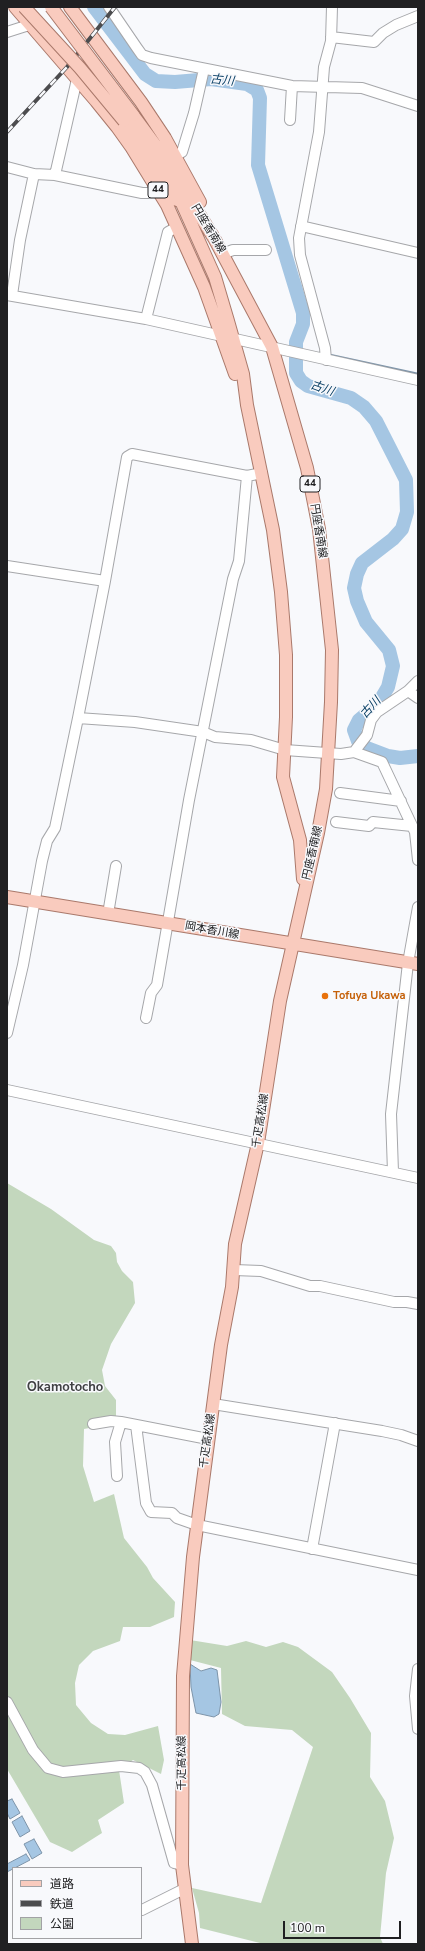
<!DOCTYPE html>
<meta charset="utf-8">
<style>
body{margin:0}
#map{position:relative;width:425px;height:1951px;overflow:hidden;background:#f8f9fc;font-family:"Nunito Sans","Noto Sans JP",sans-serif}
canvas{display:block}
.frame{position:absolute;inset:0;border:8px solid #202022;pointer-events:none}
.legend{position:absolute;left:12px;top:1867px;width:130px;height:72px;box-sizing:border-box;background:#f8f9fc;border:1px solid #a2a2a5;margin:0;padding:5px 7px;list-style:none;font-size:12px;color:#202022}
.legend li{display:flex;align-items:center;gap:8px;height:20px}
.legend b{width:20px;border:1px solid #a2a2a5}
.scale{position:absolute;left:283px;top:1921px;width:118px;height:18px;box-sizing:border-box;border:2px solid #202022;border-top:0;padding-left:5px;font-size:12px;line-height:14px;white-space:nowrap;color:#202022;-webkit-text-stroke:3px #f8f9fc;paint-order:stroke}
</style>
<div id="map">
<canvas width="425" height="1951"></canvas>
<div class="frame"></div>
<ul class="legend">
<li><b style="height:5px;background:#f9cbbe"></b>道路</li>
<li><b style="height:5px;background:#4c4c4e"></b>鉄道</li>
<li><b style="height:11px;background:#c3d7bd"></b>公園</li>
</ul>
<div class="scale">100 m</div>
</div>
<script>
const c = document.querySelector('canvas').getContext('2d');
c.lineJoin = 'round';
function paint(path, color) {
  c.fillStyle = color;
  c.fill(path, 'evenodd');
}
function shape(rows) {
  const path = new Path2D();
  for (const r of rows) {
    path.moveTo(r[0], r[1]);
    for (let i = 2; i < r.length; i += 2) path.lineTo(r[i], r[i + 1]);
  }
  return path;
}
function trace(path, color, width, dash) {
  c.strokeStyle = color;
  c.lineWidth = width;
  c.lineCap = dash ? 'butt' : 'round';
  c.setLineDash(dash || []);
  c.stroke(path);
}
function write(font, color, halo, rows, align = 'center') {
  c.font = font + ' "Nunito Sans","Noto Sans JP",sans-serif';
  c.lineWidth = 3;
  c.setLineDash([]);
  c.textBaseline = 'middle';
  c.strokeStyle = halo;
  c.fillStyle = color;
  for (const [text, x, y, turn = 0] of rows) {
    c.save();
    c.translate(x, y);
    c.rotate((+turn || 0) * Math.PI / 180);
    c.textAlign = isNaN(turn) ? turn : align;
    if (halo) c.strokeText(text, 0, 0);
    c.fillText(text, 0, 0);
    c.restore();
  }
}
const green = shape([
 [7,1183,51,1209,94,1240,111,1246,116,1253,117,1262,122,1271,133,1282,135,1303,111,1344,102,1370,105,1386,116,1400,116,1423,84,1429,83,1466,94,1502,114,1494,124,1538,147,1567,153,1578,175,1602,174,1617,150,1627,123,1627,120,1641,93,1651,79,1665,75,1683,76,1705,91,1723,108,1734,125,1735,158,1726,164,1760,161,1774,133,1760,119,1770,124,1803,98,1820,102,1833,72,1852,50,1842,7,1769],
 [190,1640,227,1646,246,1641,266,1647,283,1642,298,1647,332,1672,350,1698,371,1733,370,1777,385,1801,394,1838,386,1873,380,1937,383,1944,264,1944,200,1928,199,1913,192,1888,261,1903,313,1747,292,1730,245,1726,222,1714,221,1668,190,1660]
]);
const water = shape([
 [190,1664,201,1671,211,1668,217,1670,221,1702,219,1714,214,1717,196,1713,191,1687,190,1664],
 [12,1799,20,1813,10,1819,7,1813,7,1801,12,1799],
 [22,1816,30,1831,20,1837,12,1822,22,1816],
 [34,1839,42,1853,32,1859,24,1844,34,1839],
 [26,1854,30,1860,7,1872,7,1864,26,1854]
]);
const stream = shape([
 [330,355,418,374]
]);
const river = shape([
 [94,7,145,74,156,81,175,82,211,79,247,84,257,90,260,98,258,165,303,313,303,324,296,342,296,373,301,381,308,386,351,398,364,407,376,421,406,480,407,512,402,529,393,539,362,563,357,574,354,588,357,601,366,622,389,650,393,666,388,687,378,704,359,720,354,730,358,741,367,748,388,756,400,758,418,756]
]);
const minor = shape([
 [109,7,137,48,142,55,151,58,292,86,362,88,418,106],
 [7,32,29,25],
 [331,37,374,42,383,33,396,25,418,16],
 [290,120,292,86],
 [175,156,182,152,194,113,204,69],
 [7,167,34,174,55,175,142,193,148,193,157,189],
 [55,175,77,79],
 [301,226,418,253],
 [222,254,233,250,266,250],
 [7,295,146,319,418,380],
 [12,295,20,240,34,174],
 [146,319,168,232,177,227],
 [326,360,325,348,300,255,299,238,319,132,324,67,331,41,332,7],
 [7,566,105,581],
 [408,691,418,698],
 [78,718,135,722,203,732,215,737,251,740,285,750,341,754,354,752,367,735,371,720,377,712,408,691,418,681],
 [354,752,382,762,415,832,418,860],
 [340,793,401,801],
 [336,822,369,826,373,822,412,826],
 [108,914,116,866],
 [146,1018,151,993,157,985,189,800,233,579,239,561,247,476],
 [7,1033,23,965,42,861,47,841,55,828,78,718,105,581,127,457,132,454,247,476,262,473],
 [7,1090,418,1178],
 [393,1172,391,1114,408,963,418,907],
 [234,1270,261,1271,310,1286,320,1286,394,1302,407,1302,418,1304],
 [213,1404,382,1431,401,1435,418,1441],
 [93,1424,111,1421,121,1422,208,1439],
 [136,1425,146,1503,151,1512,172,1513,177,1518,197,1525,418,1570],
 [117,1476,115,1442,121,1422],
 [312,1549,335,1423],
 [418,1669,415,1696,418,1729],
 [7,1702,33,1750,48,1768,63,1772,121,1766,139,1768,145,1772,152,1785,174,1863,182,1865],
 [142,1910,184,1889]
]);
const major = shape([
 [15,7,96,101,117,127,132,148,167,205,204,287,235,374],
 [70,7,141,102,165,138,200,202],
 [133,115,159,150,214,238,272,347,307,468,319,529,332,650,331,702,326,789,318,833,280,1001,258,1143,235,1244,232,1287,221,1345,193,1557,183,1676,182,1865,192,1944],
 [124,121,140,140,177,200],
 [176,190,215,277,228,321,243,374,247,405,273,530,281,592,286,655,286,717,283,777,300,840,303,879],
 [7,897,418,964]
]);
const rail = shape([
 [7,132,67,67,115,7]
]);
const majorBridge = shape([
 [24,7,80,68,124,121],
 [51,7,133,115]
]);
const markers = [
 [325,996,4,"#e8710a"]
];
const shields = [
 [158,190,20],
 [310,484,20]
];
const shieldNames = [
 ["44",158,190],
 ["44",310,484]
];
const streetNames = [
 ["円座香南線",208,229,59],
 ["円座香南線",318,531,81],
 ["円座香南線",313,853,-77],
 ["岡本香川線",212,931,10],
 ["千疋高松線",261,1121,-81],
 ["千疋高松線",208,1441,-82],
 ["千疋高松線",182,1763,-90]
];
const foodNames = [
 ["Tofuya Ukawa",333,996]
];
const waterNames = [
 ["古川",222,81,6],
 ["古川",322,389,19],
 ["古川",371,708,-47]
];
const quarterNames = [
 ["Okamotocho",65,1388]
];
paint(green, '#c3d7bd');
paint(water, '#a5c6e3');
trace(water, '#7d94a9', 1);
trace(stream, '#7d94a9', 2.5);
trace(river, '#a5c6e3', 14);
trace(minor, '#a6a7aa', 12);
trace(major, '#aa796b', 14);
trace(minor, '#fff', 10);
trace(major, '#f9cbbe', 12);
trace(rail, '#4c4c4e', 4);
trace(rail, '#f8f9fc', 2.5, [8]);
trace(majorBridge, '#aa796b', 14, []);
trace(majorBridge, '#f9cbbe', 12);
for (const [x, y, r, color] of markers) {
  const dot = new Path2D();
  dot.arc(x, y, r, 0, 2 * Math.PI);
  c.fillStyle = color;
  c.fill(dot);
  trace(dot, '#f8f9fc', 1.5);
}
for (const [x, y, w] of shields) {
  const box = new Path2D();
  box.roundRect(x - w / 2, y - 8, w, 16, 3);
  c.fillStyle = '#f8f9fc';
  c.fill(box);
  trace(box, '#202022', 1);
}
write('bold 10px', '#202022', null, shieldNames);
write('11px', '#202022', '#f8f9fc', streetNames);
write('bold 11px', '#c56008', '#f8f9fc', foodNames, 'left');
write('italic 12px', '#073e64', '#f8f9fc', waterNames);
write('bold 13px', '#404143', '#f8f9fc', quarterNames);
</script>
